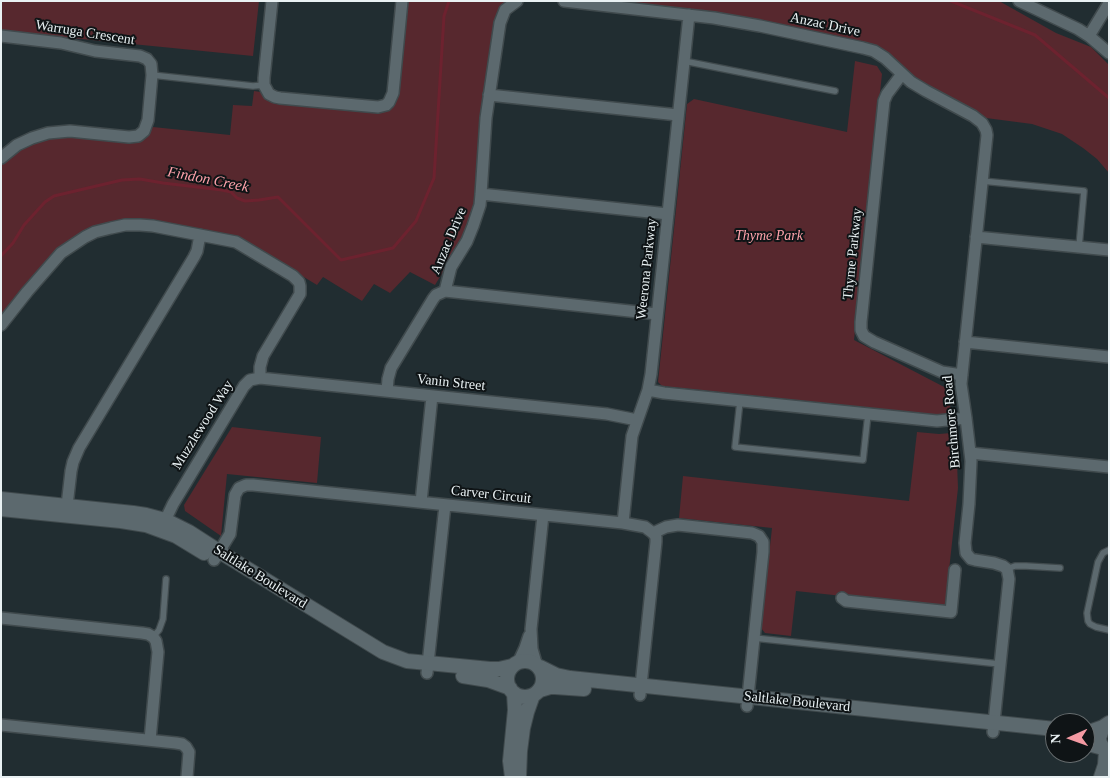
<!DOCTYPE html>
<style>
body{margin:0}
#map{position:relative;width:1110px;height:778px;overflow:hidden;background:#212d31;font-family:Georgia,serif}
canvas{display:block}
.frame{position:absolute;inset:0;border:2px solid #e9f1f3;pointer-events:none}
.north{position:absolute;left:1045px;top:713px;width:50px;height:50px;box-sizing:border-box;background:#0f1416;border:1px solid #666c6e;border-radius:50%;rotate:268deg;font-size:14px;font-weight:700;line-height:20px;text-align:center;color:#e9f1f3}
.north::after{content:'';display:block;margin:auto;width:18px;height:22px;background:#f49aa3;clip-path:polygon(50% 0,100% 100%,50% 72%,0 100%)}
</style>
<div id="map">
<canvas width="1110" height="778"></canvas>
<div class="frame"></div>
<div class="north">N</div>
</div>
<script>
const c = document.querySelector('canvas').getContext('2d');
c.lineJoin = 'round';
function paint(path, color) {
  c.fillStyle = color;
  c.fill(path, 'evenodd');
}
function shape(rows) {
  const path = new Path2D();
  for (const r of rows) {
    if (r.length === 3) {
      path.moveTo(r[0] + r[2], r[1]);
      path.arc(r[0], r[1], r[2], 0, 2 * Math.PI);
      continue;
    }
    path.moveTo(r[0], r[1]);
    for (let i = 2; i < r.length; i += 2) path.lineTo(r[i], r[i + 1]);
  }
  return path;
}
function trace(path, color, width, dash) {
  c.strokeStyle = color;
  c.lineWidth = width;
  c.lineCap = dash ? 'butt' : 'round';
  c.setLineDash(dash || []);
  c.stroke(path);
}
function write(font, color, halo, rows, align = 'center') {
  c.font = font + ' Georgia,serif';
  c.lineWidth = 4;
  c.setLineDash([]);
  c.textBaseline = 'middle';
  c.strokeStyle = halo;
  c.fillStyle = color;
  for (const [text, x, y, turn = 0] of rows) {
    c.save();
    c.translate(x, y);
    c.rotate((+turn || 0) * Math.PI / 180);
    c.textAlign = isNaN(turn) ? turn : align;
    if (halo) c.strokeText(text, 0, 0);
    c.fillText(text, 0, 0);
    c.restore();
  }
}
const green = shape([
 [1,1,259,1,253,56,1,31],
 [407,1,508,1,479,187,470,227,435,285,410,272,390,293,374,284,362,301,323,277,317,285,236,236,146,221,84,233,1,317,1,163,16,149,46,138,64,135,144,138,153,127,230,135,233,105,252,106,254,91,385,111],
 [596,1,999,1,1056,33,1091,47,1109,65,1109,173,1097,159,1083,148,1062,134,1032,124,986,118,932,90,910,74,878,48,869,43,792,29],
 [855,61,877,66,882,74,854,340,948,389,951,412,950,414,941,415,662,386,658,382,687,104,694,99,847,132],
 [232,427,321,437,317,483,227,474,221,536,185,511,184,505],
 [917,432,939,434,951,433,956,436,958,488,945,607,796,591,791,636,765,633,761,628,772,528,679,518,683,476,909,501]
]);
const stream = shape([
 [951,1,1035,35,1109,98],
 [1,256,13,243,24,225,45,202,54,196,122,180,140,179,163,183,222,190,231,192,237,198,245,201,259,200,278,197,341,260,393,248,416,221,434,178,444,16,449,1]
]);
const service = shape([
 [684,61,835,91],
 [152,75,253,86,264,85],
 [982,181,1084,191,1079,247],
 [740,401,735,447,863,460,868,414],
 [1109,550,1103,553,1098,562,1087,613,1088,621,1090,624,1096,627,1109,630],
 [1007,569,1015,566,1026,566,1060,568],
 [153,637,159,630,163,619,166,579],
 [754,638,1000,664]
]);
const minor = shape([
 [272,1,264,78,264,85,269,94,275,97,280,98,378,107,386,105,389,102,393,93,402,1],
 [564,1,714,18,760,26,863,48,874,51,885,58,911,82,926,91,973,116,982,123,986,130,987,135,961,384,966,418,971,461,969,504,965,543,966,553,971,559,975,560,994,563,1003,566,1007,569,1009,579,993,732],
 [1019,1,1078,29,1089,36,1109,53],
 [1,36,61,43,95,51,140,56,147,59,151,64,152,75,148,120,144,131,138,136,129,137,70,131,48,133,32,138,17,145,1,158],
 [1089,36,1109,3],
 [902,74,887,94,884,101,861,322,861,330,864,336,874,342,942,372,962,375],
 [489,95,678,115],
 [481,194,668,214],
 [976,237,1109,250],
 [445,291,657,314],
 [1,325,27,292,61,253,85,237,95,232,111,228,125,225,140,225,153,226,236,242,293,276,299,282,300,286,300,294,263,356,260,367,260,378,250,380,244,386,173,504,162,527],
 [965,342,1109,357],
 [260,378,607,414,637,420],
 [648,390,664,393,937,421,966,418],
 [387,391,388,379,391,368,433,299,436,295,445,291,451,267,467,241,473,226,480,205,481,194,486,118,500,23,505,10,517,1],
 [970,453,1109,467],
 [421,502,432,396],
 [66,514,71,471,73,462,79,448,194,257,197,251,200,235],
 [623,523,632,436,648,390,651,374,689,15],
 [653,533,666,527,678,525,752,533,759,536,763,542,763,552,747,706],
 [214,560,230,534,235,495,239,488,246,485,253,485,623,523,645,527,653,533,656,537,656,542,640,695],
 [842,598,846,601,951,612,955,570],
 [1,618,142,633,148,634,153,637,156,641,158,652,150,740],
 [519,661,525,648,529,636],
 [536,663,532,649,531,629,543,515],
 [427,673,445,505],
 [1,725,176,743,182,744,186,747,189,752,187,777]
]);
const tertiary = shape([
 [1,499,133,513,146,515,165,520,189,532,220,552,383,652,407,661,428,663,490,669,499,669,512,666],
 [1,509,121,521,146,525,176,536,204,553],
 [525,679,18],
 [540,667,556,675,570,678,1055,729],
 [463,676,488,680,510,688],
 [540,690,550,687,555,687,584,689],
 [1109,723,1103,727,1099,738,1100,743,1103,748,1109,753],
 [1085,732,1092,731,1103,727],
 [1085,743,1103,748],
 [512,777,510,761,515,710,514,693],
 [519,777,520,751,523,728,527,712,533,695],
 [1101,777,1105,765,1106,751]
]);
const streetNames = [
 ["Anzac Drive",825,25,12],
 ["Warruga Crescent",85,33,9],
 ["Anzac Drive",449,241,-67],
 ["Thyme Parkway",853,254,-84],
 ["Weerona Parkway",647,269,-84],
 ["Vanin Street",451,383,6],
 ["Birchmore Road",952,422,-95],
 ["Muzzlewood Way",203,425,-58],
 ["Carver Circuit",491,495,6],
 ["Saltlake Boulevard",260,577,32],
 ["Saltlake Boulevard",797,702,6]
];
const parkNames = [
 ["Thyme Park",769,236]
];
const waterNames = [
 ["Findon Creek",208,180,11]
];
paint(green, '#57282e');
trace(stream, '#6d222f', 3);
trace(service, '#404a4d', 8);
trace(minor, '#404a4d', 14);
trace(tertiary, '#404a4d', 16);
trace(service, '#5c696e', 5.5);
trace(minor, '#5c696e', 11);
trace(tertiary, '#5c696e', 14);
write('14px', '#e9f1f3', '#0f1416', streetNames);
write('italic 14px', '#ffa3ab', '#0f1416', parkNames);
write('italic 15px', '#fda1aa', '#0f1416', waterNames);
</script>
